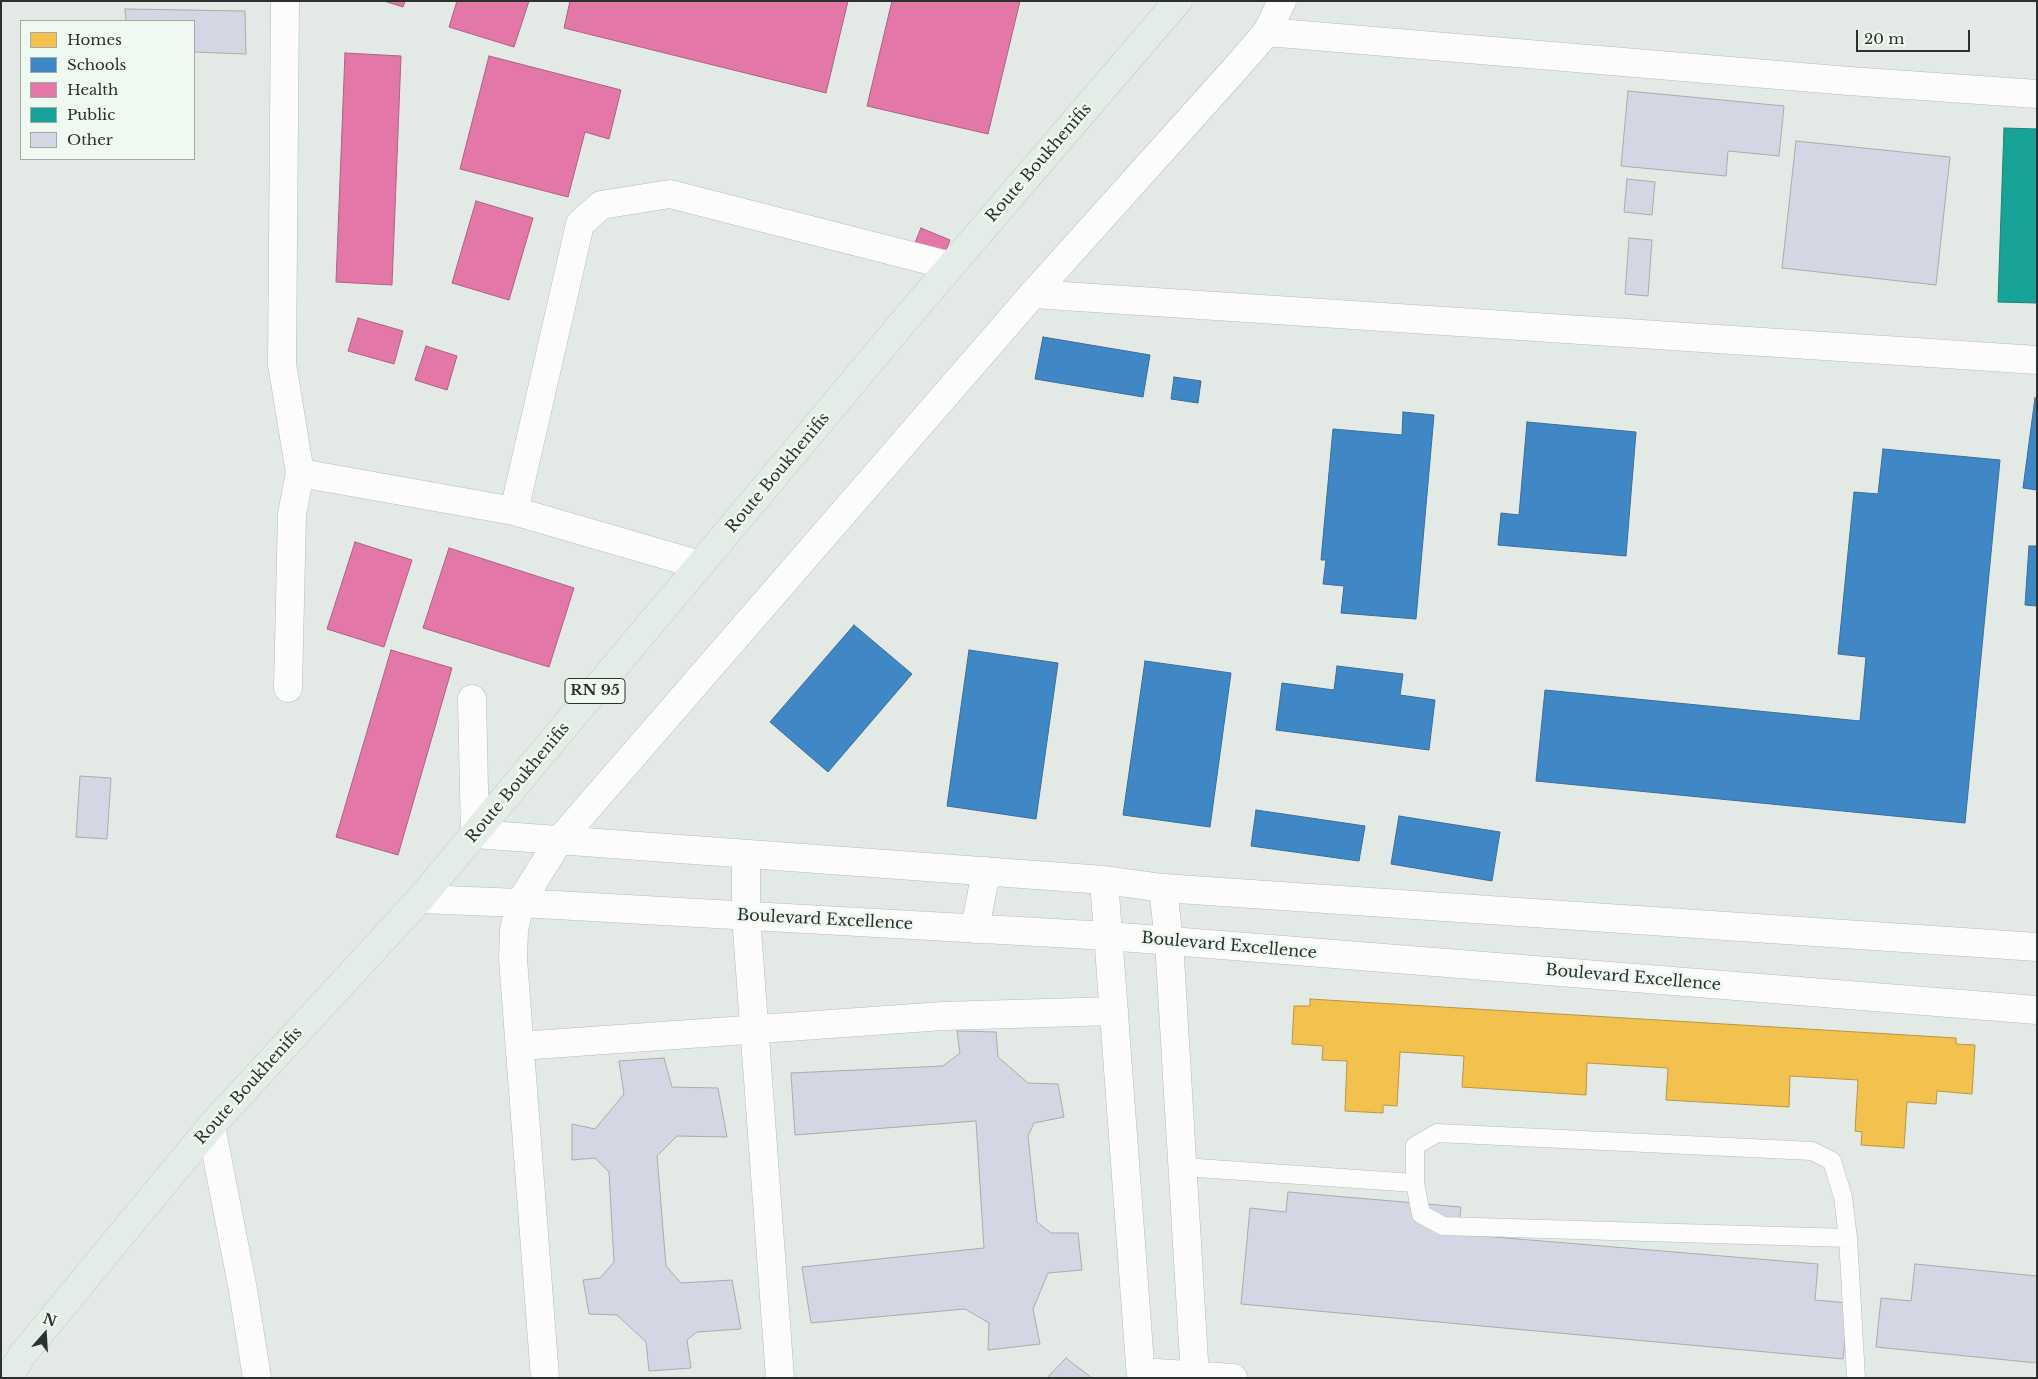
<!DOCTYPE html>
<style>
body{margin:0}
#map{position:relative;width:2038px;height:1379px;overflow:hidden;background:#e3e9e5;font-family:"Libre Baskerville",serif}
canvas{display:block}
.frame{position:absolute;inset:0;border:2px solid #2d312e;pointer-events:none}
.legend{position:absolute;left:20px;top:20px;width:175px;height:140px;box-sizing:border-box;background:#eef9f2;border:1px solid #a1a9a4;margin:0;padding:6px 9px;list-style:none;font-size:15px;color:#2d312e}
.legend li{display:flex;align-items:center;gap:10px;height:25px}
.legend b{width:25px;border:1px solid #a1a9a4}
.north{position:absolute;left:20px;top:1309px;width:50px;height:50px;-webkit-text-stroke:4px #eef9f2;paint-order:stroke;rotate:19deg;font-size:14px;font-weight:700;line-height:20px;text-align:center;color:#2d312e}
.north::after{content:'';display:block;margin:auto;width:18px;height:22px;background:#2d312e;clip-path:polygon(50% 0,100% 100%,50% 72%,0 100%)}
.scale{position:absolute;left:1856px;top:30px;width:114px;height:22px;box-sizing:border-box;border:2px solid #2d312e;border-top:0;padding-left:6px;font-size:15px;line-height:18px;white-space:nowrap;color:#2d312e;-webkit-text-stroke:4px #eef9f2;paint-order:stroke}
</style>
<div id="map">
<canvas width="2038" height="1379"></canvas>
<div class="frame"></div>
<ul class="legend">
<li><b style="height:14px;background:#f2c14e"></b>Homes</li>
<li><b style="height:14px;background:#3f88c5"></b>Schools</li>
<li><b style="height:14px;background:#e377a8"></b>Health</li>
<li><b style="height:14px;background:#17a398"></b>Public</li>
<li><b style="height:14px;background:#d5d6e3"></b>Other</li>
</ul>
<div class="north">N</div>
<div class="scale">20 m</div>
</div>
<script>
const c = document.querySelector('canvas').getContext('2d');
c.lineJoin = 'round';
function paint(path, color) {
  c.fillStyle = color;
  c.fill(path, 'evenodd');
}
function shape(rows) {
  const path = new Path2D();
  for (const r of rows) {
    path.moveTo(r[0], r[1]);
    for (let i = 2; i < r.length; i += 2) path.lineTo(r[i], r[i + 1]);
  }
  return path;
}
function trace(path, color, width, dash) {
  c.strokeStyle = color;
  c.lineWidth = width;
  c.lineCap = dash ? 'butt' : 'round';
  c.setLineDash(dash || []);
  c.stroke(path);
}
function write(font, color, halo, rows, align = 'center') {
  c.font = font + ' "Libre Baskerville",serif';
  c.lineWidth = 5;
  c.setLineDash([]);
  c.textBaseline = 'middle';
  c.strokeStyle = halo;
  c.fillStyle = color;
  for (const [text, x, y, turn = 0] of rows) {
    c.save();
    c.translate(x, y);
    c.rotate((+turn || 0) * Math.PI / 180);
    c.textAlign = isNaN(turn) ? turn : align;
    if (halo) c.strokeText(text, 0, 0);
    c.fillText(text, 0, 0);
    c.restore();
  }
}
const homes = shape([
 [1310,999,1956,1038,1956,1044,1975,1045,1972,1094,1937,1091,1936,1104,1907,1102,1904,1148,1861,1145,1862,1132,1855,1131,1858,1080,1790,1076,1789,1107,1666,1100,1668,1068,1587,1063,1586,1095,1462,1087,1464,1056,1400,1052,1397,1106,1383,1105,1383,1113,1345,1111,1347,1061,1322,1060,1323,1046,1292,1044,1294,1006,1310,1006,1310,999]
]);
const schools = shape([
 [1043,337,1150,355,1143,397,1035,379,1043,337],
 [1174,377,1201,381,1198,403,1171,399,1174,377],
 [2035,398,2037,398,2037,490,2023,488,2035,398],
 [1403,412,1434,415,1416,619,1341,613,1344,586,1323,584,1326,560,1321,560,1333,429,1402,435,1403,412],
 [1527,422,1636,432,1626,556,1498,545,1501,513,1519,515,1527,422],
 [1883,449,2000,460,1965,823,1536,781,1545,690,1860,721,1866,657,1838,654,1854,492,1878,494,1883,449],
 [2029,546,2037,546,2037,606,2025,605,2029,546],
 [854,625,912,674,828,772,770,722,854,625],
 [969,650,1058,663,1036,819,947,806,969,650],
 [1145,661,1231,673,1210,827,1123,815,1145,661],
 [1337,666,1403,674,1400,695,1435,700,1429,750,1276,730,1282,683,1334,690,1337,666],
 [1256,810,1365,826,1359,861,1251,846,1256,810],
 [1399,816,1500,832,1492,881,1391,864,1399,816]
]);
const health = shape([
 [384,1,405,1,403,7,384,1],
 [457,1,529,1,514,47,449,27,457,1],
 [570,1,848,1,826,93,564,28,570,1],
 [892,1,1020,1,988,134,867,106,892,1],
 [345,53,401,56,392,285,336,282,345,53],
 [489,56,621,90,609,139,585,132,568,197,460,169,489,56],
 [476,201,533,218,509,300,452,283,476,201],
 [921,228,950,240,940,267,910,255,921,228],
 [358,318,403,331,394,364,348,351,358,318],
 [426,346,457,356,447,390,415,380,426,346],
 [355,542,412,560,384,647,327,629,355,542],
 [449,548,574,588,549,667,423,628,449,548],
 [391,650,452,668,398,855,336,837,391,650]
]);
const public = shape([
 [2004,128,2037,129,2037,303,1998,302,2004,128]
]);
const building = shape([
 [125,9,245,11,246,54,194,52,194,21,126,21,125,9],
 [1628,91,1784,106,1779,156,1728,151,1726,176,1621,166,1628,91],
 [1796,141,1950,157,1936,285,1782,268,1796,141],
 [1627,179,1655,182,1652,215,1624,212,1627,179],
 [1629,238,1652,240,1648,296,1625,294,1629,238],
 [80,776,111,778,107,839,76,837,80,776],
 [957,1031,996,1032,998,1057,1028,1083,1058,1084,1064,1117,1034,1123,1028,1136,1037,1222,1051,1233,1078,1233,1082,1270,1048,1273,1033,1309,1040,1344,988,1350,989,1323,965,1309,811,1323,802,1267,984,1248,976,1121,795,1135,791,1073,943,1066,960,1053,957,1031],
 [664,1058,672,1087,718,1088,727,1137,677,1136,657,1156,666,1266,681,1283,732,1280,741,1329,697,1332,687,1340,691,1368,649,1371,646,1342,617,1315,589,1314,583,1280,600,1278,614,1262,609,1172,595,1158,572,1160,572,1124,595,1129,624,1094,619,1061,664,1058],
 [1288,1192,1461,1207,1458,1234,1818,1264,1815,1300,1849,1303,1843,1359,1241,1304,1250,1208,1286,1212,1288,1192],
 [1915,1264,2037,1276,2037,1363,1876,1347,1881,1298,1911,1301,1915,1264],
 [1066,1358,1092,1378,1047,1378,1066,1358]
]);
const service = shape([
 [1183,1167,1415,1183,1415,1146,1437,1133,1812,1151,1832,1161,1843,1197,1848,1238,1856,1378],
 [1415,1183,1421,1214,1443,1226,1848,1238]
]);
const minor = shape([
 [285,1,282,364,300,473,292,514,288,688],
 [1267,32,1849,81,2037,94],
 [1033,294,2037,360],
 [300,473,514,511,700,565],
 [514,511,580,224,601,205,670,194,951,266],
 [472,699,475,834,1104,880,1163,888,2037,947],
 [746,854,746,916,780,1378],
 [1104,880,1141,1378],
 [1163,888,1169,941,1195,1378],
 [420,899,520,903,1108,936,2037,1010],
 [975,929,986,871],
 [520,1046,943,1016,1114,1011],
 [211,1126,243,1290,257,1378],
 [1141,1372,1233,1378],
 [545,1378,513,959,514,930,520,903,558,842,1033,294,1235,69,1267,32,1282,1]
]);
const primary = shape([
 [8,1378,23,1354,211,1126,420,899,921,301,1178,1]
]);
const shields = [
 [595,691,60]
];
const shieldNames = [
 ["RN 95",595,691]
];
const streetNames = [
 ["Route Boukhenifis",1039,163,-49],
 ["Route Boukhenifis",778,473,-50],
 ["Route Boukhenifis",518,783,-50],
 ["Boulevard Excellence",825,920,3],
 ["Boulevard Excellence",1229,946,5],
 ["Boulevard Excellence",1633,978,5],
 ["Route Boukhenifis",249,1086,-48]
];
paint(homes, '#f2c14e');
trace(homes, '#b79644', 1);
paint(schools, '#3f88c5');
trace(schools, '#3a6e98', 1);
paint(health, '#e377a8');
trace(health, '#ac6283', 1);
paint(public, '#17a398');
trace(public, '#1e8178', 1);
paint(building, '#d5d6e3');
trace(building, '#a9abac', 1);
trace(service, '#b8bcb9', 19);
trace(minor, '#b8bcb9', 29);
trace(primary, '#c3c6c4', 29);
trace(service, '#fbfcfb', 18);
trace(minor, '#fbfcfb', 28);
trace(primary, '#e3ece7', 28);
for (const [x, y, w] of shields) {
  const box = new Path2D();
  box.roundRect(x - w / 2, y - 12.5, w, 25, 4);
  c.fillStyle = '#eef9f2';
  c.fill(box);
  trace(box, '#2d312e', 1);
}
write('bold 15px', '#2d312e', null, shieldNames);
write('16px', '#2d312e', '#eef9f2', streetNames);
</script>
